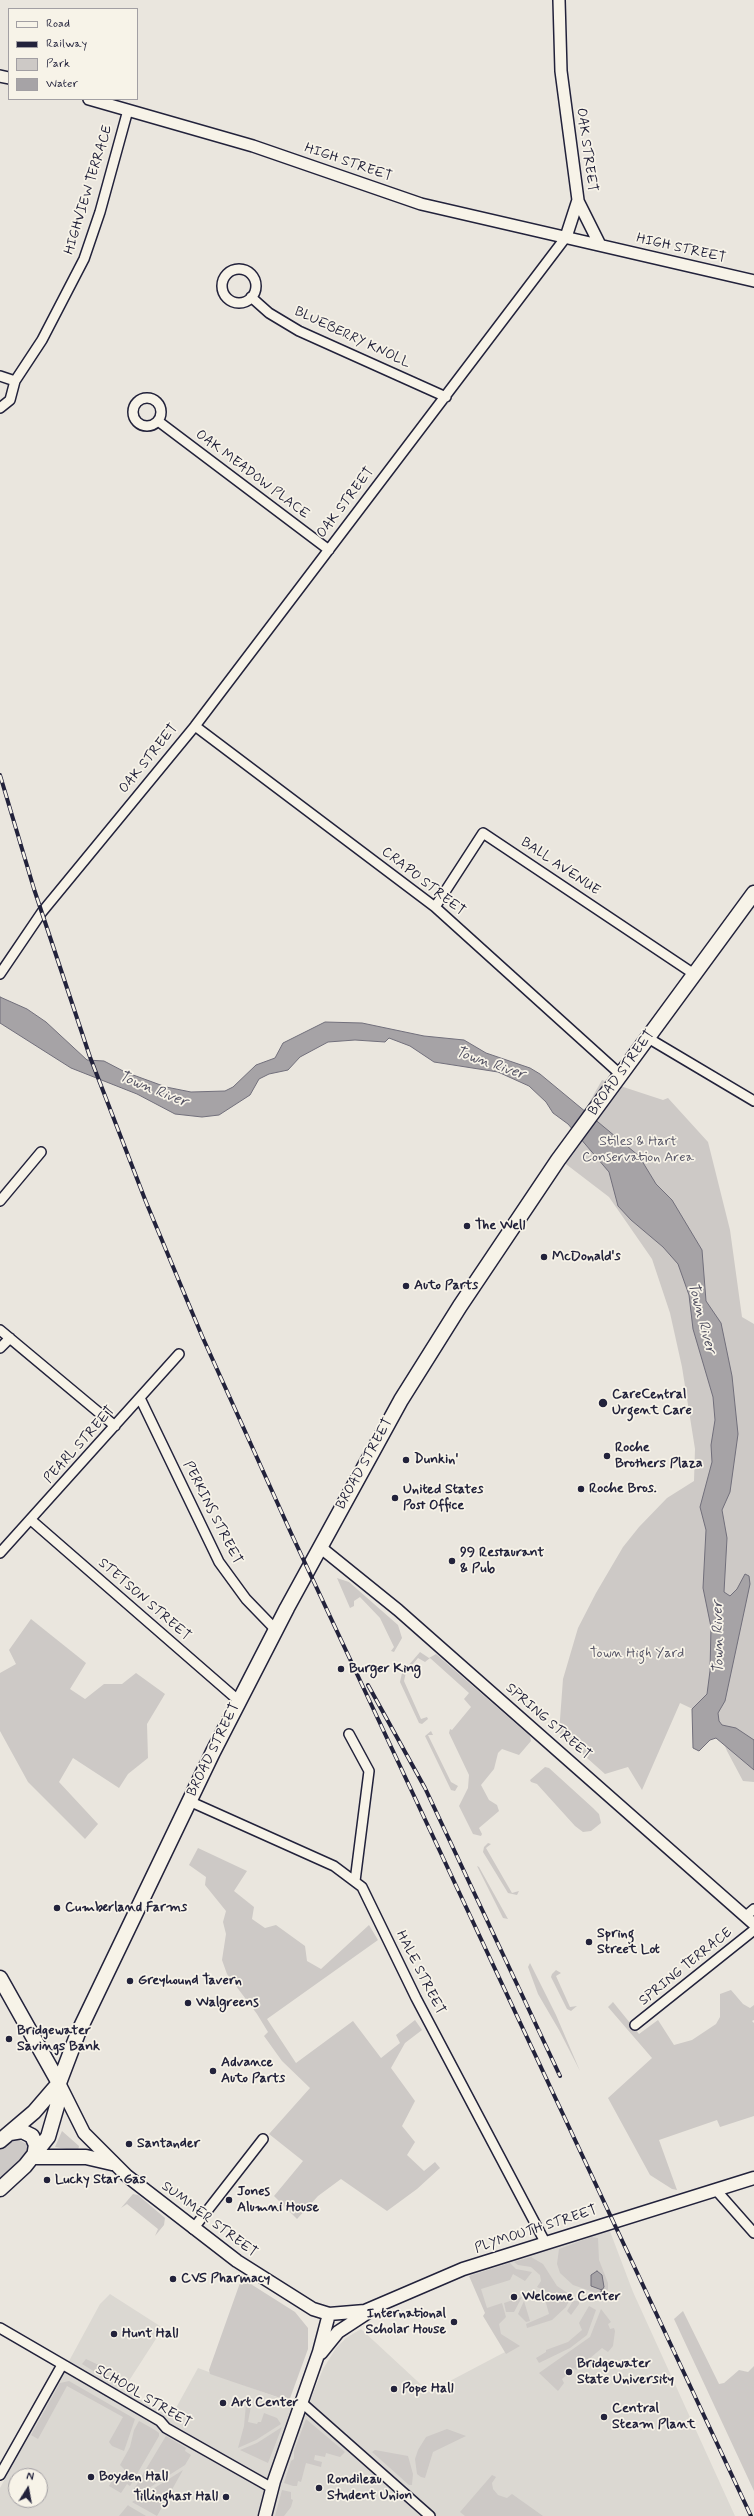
<!DOCTYPE html>
<style>
body{margin:0}
#map{position:relative;width:754px;height:2516px;overflow:hidden;background:#eae6de;font-family:Mynerve,sans-serif}
canvas{display:block}
.legend{position:absolute;left:8px;top:8px;width:130px;height:92px;box-sizing:border-box;background:#f7f3e8;border:1px solid #a29fa3;margin:0;padding:5px 7px;list-style:none;font-size:12px;color:#22223b}
.legend li{display:flex;align-items:center;gap:8px;height:20px}
.legend b{width:20px;border:1px solid #a29fa3}
.north{position:absolute;left:8px;top:2468px;width:40px;height:40px;box-sizing:border-box;background:#f7f3e8;border:1px solid #a29fa3;border-radius:50%;rotate:11deg;font-size:11px;font-weight:700;line-height:16px;text-align:center;color:#22223b}
.north::after{content:'';display:block;margin:auto;width:14px;height:18px;background:#22223b;clip-path:polygon(50% 0,100% 100%,50% 72%,0 100%)}
</style>
<div id="map">
<canvas width="754" height="2516"></canvas>
<ul class="legend">
<li><b style="height:5px;background:#f7f3e8"></b>Road</li>
<li><b style="height:5px;background:#22223b"></b>Railway</li>
<li><b style="height:11px;background:#cdc9c6"></b>Park</li>
<li><b style="height:11px;background:#a6a3a6"></b>Water</li>
</ul>
<div class="north">N</div>
</div>
<script>
const c = document.querySelector('canvas').getContext('2d');
c.lineJoin = 'round';
function paint(path, color) {
  c.fillStyle = color;
  c.fill(path, 'evenodd');
}
function shape(rows) {
  const path = new Path2D();
  for (const r of rows) {
    if (r.length === 3) {
      path.moveTo(r[0] + r[2], r[1]);
      path.arc(r[0], r[1], r[2], 0, 2 * Math.PI);
      continue;
    }
    path.moveTo(r[0], r[1]);
    for (let i = 2; i < r.length; i += 2) path.lineTo(r[i], r[i + 1]);
  }
  return path;
}
function trace(path, color, width, dash) {
  c.strokeStyle = color;
  c.lineWidth = width;
  c.lineCap = dash ? 'butt' : 'round';
  c.setLineDash(dash || []);
  c.stroke(path);
}
function write(font, color, halo, rows, align = 'center') {
  c.font = font + ' Mynerve,sans-serif';
  c.lineWidth = 3.5;
  c.setLineDash([]);
  c.textBaseline = 'middle';
  c.strokeStyle = halo;
  c.fillStyle = color;
  for (const [text, x, y, turn = 0] of rows) {
    c.save();
    c.translate(x, y);
    c.rotate((+turn || 0) * Math.PI / 180);
    c.textAlign = isNaN(turn) ? turn : align;
    if (halo) c.strokeText(text, 0, 0);
    c.fillText(text, 0, 0);
    c.restore();
  }
}
const built = shape([
 [608,2226,633,2292,735,2516,0,2516,0,2488,100,2304,110,2294,163,2328,123,2390,171,2417,198,2368,290,2402,311,2398,323,2369,336,2348,346,2338,361,2329,429,2392,505,2352,469,2272],
 [16,2476,40,2476,40,2500,16,2500]
]);
const green = shape([
 [602,1080,663,1100,668,1098,708,1142,730,1230,742,1317,754,1324,754,1782,743,1781,727,1751,714,1719,680,1703,642,1790,628,1767,605,1774,559,1733,563,1679,578,1628,596,1593,623,1547,639,1527,667,1498,694,1481,695,1449,682,1367,670,1313,652,1259,609,1197,558,1158],
 [337,1578,349,1582,398,1625,402,1638,394,1652,391,1651,394,1647,380,1618,360,1597,354,1601,354,1606,350,1608],
 [31,1619,86,1663,70,1689,85,1699,104,1684,122,1684,136,1673,165,1694,147,1724,148,1758,128,1774,119,1788,73,1758,59,1782,98,1824,85,1839,28,1782,0,1731,0,1673,16,1664,9,1650],
 [420,1652,429,1658,436,1654,530,1736,531,1741,519,1755,502,1749,498,1753,494,1769,481,1785,489,1800,497,1805,499,1811,479,1828,482,1834,481,1836,473,1834,459,1806,468,1788,469,1775,449,1733,450,1729,452,1730,471,1707,464,1699,469,1693,430,1658,425,1662,418,1658,406,1672,404,1681,421,1719,427,1717,428,1719,422,1724,419,1723,400,1682,402,1673],
 [431,1731,433,1735,428,1735,451,1782,458,1786,455,1791,451,1790,425,1736],
 [545,1767,549,1768,593,1808,599,1814,601,1823,591,1831,583,1832,575,1826,537,1784,531,1782,530,1780],
 [488,1843,491,1844,486,1848,512,1893,519,1891,517,1895,508,1893,483,1852,484,1847],
 [198,1848,247,1871,234,1891,254,1907,252,1919,265,1928,276,1925,305,1946,307,1961,321,1969,369,1925,378,1940,267,2019,296,2063,353,2021,381,2058,400,2043,396,2035,415,2020,422,2030,405,2043,391,2068,415,2101,402,2126,415,2142,407,2155,424,2171,435,2162,440,2168,417,2189,387,2211,341,2179,318,2196,297,2219,274,2196,303,2161,269,2134,310,2088,282,2061,264,2036,268,2032,257,2014,227,1974,222,1960,226,1934,223,1922,226,1911,205,1885,206,1877,189,1865],
 [477,1866,479,1867,508,1919,503,1918],
 [530,1963,556,2015,580,2071,559,2030,538,1994,528,1967],
 [556,1970,561,1973,556,1976,570,2007,577,2006,571,2011,567,2009,551,1977,552,1974],
 [731,1990,743,2004,750,2008,754,2005,754,2020,752,2021,754,2023,754,2116,720,2127,717,2120,659,2140,677,2190,672,2189,650,2175,608,2098,652,2058,608,2007,613,2002,639,2034,658,2020,674,2045,692,2040,716,2024,720,2017,720,1994],
 [62,2131,79,2146,78,2151,55,2147],
 [18,2139,28,2145,27,2154,0,2179,0,2149,11,2140],
 [133,2194,138,2195,165,2218,164,2225,155,2236,158,2229,127,2204,121,2208],
 [591,2237,598,2238,599,2260,608,2283,608,2289,603,2298,602,2295,573,2285,560,2273,557,2264,559,2249],
 [531,2257,543,2264,557,2286,575,2298,569,2301,566,2307,552,2320,527,2328,526,2324,549,2314,544,2296,547,2292,537,2287,541,2281,540,2275,531,2267,518,2265,514,2262],
 [510,2263,516,2269,532,2272,525,2281,513,2274,510,2280,481,2289,487,2308,502,2303,506,2317,499,2324,501,2334,520,2346,506,2354,483,2316,485,2313,469,2276],
 [241,2280,246,2281,295,2312,308,2328,308,2349,289,2401,210,2374,209,2370],
 [522,2297,514,2312,506,2312,504,2303],
 [524,2301,530,2321,526,2322,518,2314],
 [573,2301,579,2301,579,2304,571,2315,567,2311],
 [589,2306,596,2310,587,2335,570,2348,539,2363,536,2358,546,2352,546,2350,568,2342,582,2330,579,2323],
 [601,2309,611,2322,608,2324,610,2329,614,2328,615,2331,613,2346,608,2352,602,2348,576,2370,574,2368,562,2379,564,2383,558,2391,539,2373,590,2337],
 [683,2311,719,2384,724,2383,739,2370,748,2372,754,2366,754,2491,674,2319],
 [86,2359,107,2369,108,2373,105,2378,82,2364],
 [69,2381,135,2419,124,2451,112,2446,109,2442,123,2417,67,2386,38,2439,31,2435,60,2383],
 [246,2404,251,2406,248,2422,257,2424,258,2422,261,2422,264,2413,277,2418,281,2424,256,2440,238,2448,244,2426],
 [306,2419,345,2452,340,2457,326,2453,325,2457,315,2455,314,2460,322,2462,321,2467,306,2463,301,2482,298,2481,297,2486,293,2486,284,2483,291,2461,294,2459,294,2451],
 [139,2421,155,2430,159,2433,159,2436,130,2486,127,2484,121,2493,109,2486,113,2479,120,2480,124,2475,124,2469,120,2465,130,2447,134,2430],
 [282,2427,268,2463,240,2450,257,2443],
 [447,2429,466,2436,433,2452,425,2478,421,2477,417,2474,415,2459,418,2450,426,2437],
 [166,2436,186,2448,185,2451,191,2455,185,2465,141,2493,134,2489],
 [375,2450,408,2456,413,2474,412,2485,409,2485,372,2452],
 [183,2470,157,2516,132,2502,149,2492,152,2493,153,2489],
 [492,2475,496,2477,492,2483,493,2489,498,2495,507,2498,512,2494,543,2516,465,2516,460,2512],
 [282,2490,291,2492,291,2499,293,2500,291,2507,284,2516,275,2516],
 [128,2505,129,2506,146,2516,119,2516]
]);
const water = shape([
 [0,997,27,1009,46,1022,87,1060,104,1061,125,1072,166,1087,191,1092,225,1091,233,1087,256,1065,275,1058,283,1043,325,1022,362,1023,424,1036,464,1040,486,1053,530,1068,540,1074,639,1156,656,1184,672,1200,702,1250,706,1301,721,1323,732,1376,738,1434,730,1492,722,1510,727,1538,724,1592,730,1596,737,1589,745,1574,749,1576,750,1584,725,1701,718,1713,719,1721,722,1725,736,1728,754,1740,754,1770,716,1738,710,1740,699,1751,693,1748,692,1709,707,1694,710,1671,711,1627,703,1588,706,1530,700,1507,712,1462,711,1445,715,1420,713,1397,693,1329,689,1295,678,1264,663,1247,631,1220,618,1206,609,1172,568,1124,553,1113,546,1102,529,1086,498,1072,434,1062,410,1046,389,1038,385,1042,355,1040,328,1042,300,1057,288,1070,269,1074,259,1079,250,1095,219,1115,202,1117,175,1114,137,1094,71,1068,0,1023,0,997],
 [597,2271,602,2275,604,2287,602,2290,591,2286,591,2275,597,2271]
]);
const stream = shape([
 [601,2297,602,2290]
]);
const minor = shape([
 [239,286,17],
 [251,297,269,313,299,331,446,397],
 [0,376,15,381],
 [147,412,14],
 [0,408,10,400,15,381,42,340,84,259,100,212,128,110],
 [158,421,329,550],
 [195,726,435,907,621,1075],
 [435,907,483,833,694,974],
 [0,974,42,912,195,726,566,237],
 [648,1038,754,1101],
 [0,1201,41,1152],
 [0,1330,115,1426],
 [0,1348,10,1338],
 [140,1398,219,1562,246,1599,275,1629],
 [31,1520,239,1701],
 [0,1553,179,1354],
 [349,1734,369,1771,355,1881],
 [189,1801,334,1866,362,1887,416,1998,545,2242],
 [746,1916,754,1909],
 [635,2025,754,1930],
 [716,2190,754,2233],
 [193,2229,263,2139],
 [0,2328,160,2421,166,2428,272,2488],
 [301,2402,430,2516],
 [0,2475,62,2365]
]);
const tertiary = shape([
 [559,0,561,71,578,200,566,237],
 [0,76,9,78],
 [89,99,253,146,421,204,754,281],
 [578,201,600,245],
 [320,1547,398,1610,754,1924]
]);
const secondary = shape([
 [59,2083,84,2133,127,2176,237,2261,313,2309,329,2314,365,2311,463,2269,754,2178],
 [321,2353,338,2332,367,2313],
 [265,2516,274,2481,319,2352,329,2314]
]);
const primary = shape([
 [0,1978,59,2083,57,2106,48,2137,25,2166,0,2189],
 [10,2133,22,2131,32,2136,36,2145,34,2157],
 [0,2141,34,2112,59,2083,78,2033,213,1752,287,1608,401,1400,460,1306,558,1160,754,893],
 [34,2157,86,2157,112,2163]
]);
const rail = shape([
 [0,775,34,889,90,1057,146,1202,202,1336,291,1533,751,2516],
 [368,1685,425,1788,560,2076]
]);
const markers = [
 [467,1226,4,"#22223b"],
 [544,1257,4,"#22223b"],
 [406,1286,4,"#22223b"],
 [603,1403,5,"#22223b"],
 [607,1456,4,"#22223b"],
 [406,1460,4,"#22223b"],
 [581,1489,4,"#22223b"],
 [395,1498,4,"#22223b"],
 [452,1561,4,"#22223b"],
 [341,1669,4,"#22223b"],
 [57,1908,4,"#22223b"],
 [589,1942,4,"#22223b"],
 [130,1981,4,"#22223b"],
 [188,2003,4,"#22223b"],
 [9,2039,4,"#22223b"],
 [213,2071,4,"#22223b"],
 [129,2144,4,"#22223b"],
 [47,2180,4,"#22223b"],
 [229,2200,4,"#22223b"],
 [173,2279,4,"#22223b"],
 [514,2297,4,"#22223b"],
 [454,2322,4,"#22223b"],
 [114,2334,4,"#22223b"],
 [569,2372,4,"#22223b"],
 [394,2389,4,"#22223b"],
 [223,2403,4,"#22223b"],
 [604,2417,4,"#22223b"],
 [91,2477,4,"#22223b"],
 [319,2488,4,"#22223b"],
 [226,2497,4,"#22223b"]
];
const streetNames = [
 ["OAK STREET",586,150,82],
 ["HIGH STREET",348,163,19],
 ["HIGHVIEW TERRACE",89,190,-73],
 ["HIGH STREET",681,249,13],
 ["BLUEBERRY KNOLL",352,338,25],
 ["OAK MEADOW PLACE",252,475,37],
 ["OAK STREET",346,503,-53],
 ["OAK STREET",149,759,-51],
 ["BALL AVENUE",560,867,34],
 ["CRAPO STREET",423,882,38],
 ["BROAD STREET",622,1073,-54],
 ["PEARL STREET",80,1445,-48],
 ["BROAD STREET",365,1464,-61],
 ["PERKINS STREET",212,1513,63],
 ["STETSON STREET",144,1600,41],
 ["SPRING STREET",548,1722,41],
 ["BROAD STREET",214,1750,-64],
 ["SPRING TERRACE",686,1967,-39],
 ["HALE STREET",420,1973,63],
 ["SUMMER STREET",209,2220,37],
 ["PLYMOUTH STREET",536,2230,-18],
 ["SCHOOL STREET",143,2397,31]
];
const parkNames = [
 ["Stiles & Hart",638,1142],
 ["Conservation Area",638,1158],
 ["Town High Yard",637,1654]
];
const poiNames = [
 ["The Well",475,1226],
 ["McDonald's",552,1257],
 ["Auto Parts",414,1286],
 ["CareCentral",612,1395],
 ["Urgent Care",612,1411],
 ["Roche",615,1448],
 ["Brothers Plaza",615,1464],
 ["Dunkin'",414,1460],
 ["Roche Bros.",589,1489],
 ["United States",403,1490],
 ["Post Office",403,1506],
 ["99 Restaurant",460,1553],
 ["& Pub",460,1569],
 ["Burger King",349,1669],
 ["Cumberland Farms",65,1908],
 ["Spring",597,1934],
 ["Street Lot",597,1950],
 ["Greyhound Tavern",138,1981],
 ["Walgreens",196,2003],
 ["Bridgewater",17,2031],
 ["Savings Bank",17,2047],
 ["Advance",221,2063],
 ["Auto Parts",221,2079],
 ["Santander",137,2144],
 ["Lucky Star Gas",55,2180],
 ["Jones",237,2192],
 ["Alumni House",237,2208],
 ["CVS Pharmacy",181,2279],
 ["Welcome Center",522,2297],
 ["International",446,2314,"right"],
 ["Scholar House",446,2330,"right"],
 ["Hunt Hall",122,2334],
 ["Bridgewater",577,2364],
 ["State University",577,2380],
 ["Pope Hall",402,2389],
 ["Art Center",231,2403],
 ["Central",612,2409],
 ["Steam Plant",612,2425],
 ["Boyden Hall",99,2477],
 ["Rondileau",327,2480],
 ["Student Union",327,2496],
 ["Tillinghast Hall",218,2497,"right"]
];
const waterNames = [
 ["Town River",490,1064,19],
 ["Town River",153,1090,22],
 ["Town River",701,1318,75],
 ["Town River",719,1637,-91]
];
paint(built, '#dbd8d2');
paint(green, '#cdc9c6');
paint(water, '#a6a3a6');
trace(water, '#716f7b', 1);
trace(stream, '#716f7b', 2.5);
trace(minor, '#22223b', 12);
trace(tertiary, '#22223b', 14);
trace(secondary, '#22223b', 15);
trace(primary, '#22223b', 17);
trace(minor, '#f7f3e8', 9);
trace(tertiary, '#f7f3e8', 11);
trace(secondary, '#f7f3e8', 12);
trace(primary, '#f7f3e8', 14);
trace(rail, '#22223b', 4);
trace(rail, '#f7f3e8', 2.5, [8]);
for (const [x, y, r, color] of markers) {
  const dot = new Path2D();
  dot.arc(x, y, r, 0, 2 * Math.PI);
  c.fillStyle = color;
  c.fill(dot);
  trace(dot, '#f7f3e8', 1.5);
}
write('14px', '#22223b', '#f7f3e8', streetNames);
write('14px', '#555465', '#f7f3e8', parkNames);
write('bold 14px', '#22223b', '#f7f3e8', poiNames, 'left');
write('italic 15px', '#504f60', '#f7f3e8', waterNames);
</script>
